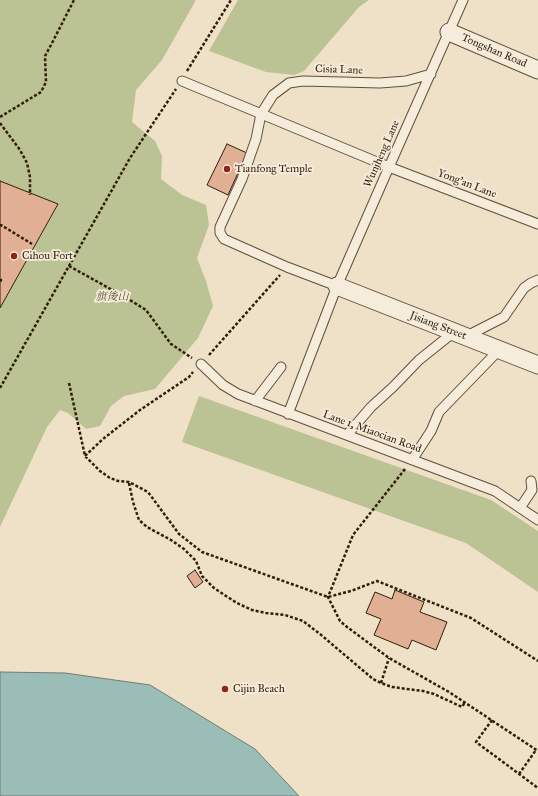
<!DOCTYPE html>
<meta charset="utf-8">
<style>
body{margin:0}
canvas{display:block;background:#efe1c7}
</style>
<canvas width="538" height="796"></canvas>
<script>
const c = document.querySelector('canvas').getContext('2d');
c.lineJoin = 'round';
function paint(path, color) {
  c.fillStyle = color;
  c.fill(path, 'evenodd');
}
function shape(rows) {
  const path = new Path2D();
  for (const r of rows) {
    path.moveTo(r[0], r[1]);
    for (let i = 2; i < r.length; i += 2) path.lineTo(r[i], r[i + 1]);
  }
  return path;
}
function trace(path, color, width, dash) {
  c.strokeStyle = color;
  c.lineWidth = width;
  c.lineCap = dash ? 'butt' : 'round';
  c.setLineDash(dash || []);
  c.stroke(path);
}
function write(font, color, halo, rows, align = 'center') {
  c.font = font + ' "IM FELL Great Primer","Noto Serif TC",serif';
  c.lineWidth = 3.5;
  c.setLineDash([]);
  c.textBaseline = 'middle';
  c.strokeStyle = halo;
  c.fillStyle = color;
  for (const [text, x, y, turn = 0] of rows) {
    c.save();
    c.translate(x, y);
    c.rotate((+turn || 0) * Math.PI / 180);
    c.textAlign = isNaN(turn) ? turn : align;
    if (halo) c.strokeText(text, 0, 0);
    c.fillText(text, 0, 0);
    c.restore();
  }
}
const green = shape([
 [0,0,196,0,162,60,136,90,132,122,155,141,162,156,161,179,182,195,206,205,209,225,197,258,206,281,213,306,198,338,155,389,124,396,111,406,100,426,86,429,68,413,60,410,47,427,0,527,0,308,58,205,0,181],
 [238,0,369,0,359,7,304,71,294,75,266,72,209,51],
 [199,396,491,500,538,531,538,592,466,543,182,442]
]);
const water = shape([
 [0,672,65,673,150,685,255,749,299,796,0,796,0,672]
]);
const building = shape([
 [227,144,247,153,228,195,207,185,227,144],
 [0,181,58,204,0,308,0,181],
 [195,570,203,582,195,588,187,576,195,570],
 [395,590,424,602,420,612,447,622,436,650,412,640,408,649,374,635,381,619,366,613,375,592,392,599,395,590]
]);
const path = shape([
 [187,71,231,0],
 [0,117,41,92,46,82,45,56,51,45,74,0],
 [0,123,20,150,27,163,30,177,30,195],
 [0,226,1,225,32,244],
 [69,266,125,297,146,310,171,344,192,358],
 [0,280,1,280,0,282],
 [209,355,280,275],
 [69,383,85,456,100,471,110,478,118,481,129,482,148,492,179,534,202,552,328,597,351,591,377,581,471,618,538,661],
 [0,388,130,158,176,89],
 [85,456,103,439,140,410,189,377,193,372],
 [405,469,353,535,328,597,340,621,347,627,389,658,449,692,538,751],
 [129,483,133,502,139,520,147,527,171,540,184,549,196,561,202,576,214,588,226,596,237,603,252,610,266,613,285,615,303,621,320,634,373,679,381,683,392,687,423,691,434,694,462,707,465,702],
 [381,683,389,658],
 [492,720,476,742,538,788],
 [519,774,536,750]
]);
const lane = shape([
 [182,81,389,167,538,224],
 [337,286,287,267,224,239,220,233,220,227,242,179,256,139,261,114,273,95,289,83,303,81,380,83,406,81,431,74],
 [465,337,504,317,524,288,531,283,538,280],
 [201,364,223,385,238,394,495,491,538,520],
 [255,401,281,367],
 [288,414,337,286,389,167,463,0],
 [347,435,371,407,393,387,419,360,454,332],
 [412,460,431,431,439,412,499,350],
 [520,508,532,490,531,481]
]);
const street = shape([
 [449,32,538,70],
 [337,286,538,365]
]);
const markers = [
 [227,169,4,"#8f2418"],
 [14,256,4,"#8f2418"],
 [225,689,4,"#8f2418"]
];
const streetNames = [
 ["Tongshan Road",494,51,23],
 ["Cisia Lane",339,70,2],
 ["Wunjheng Lane",382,154,-66],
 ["Yong'an Lane",467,184,21],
 ["Jisiang Street",438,326,21],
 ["Lane 1, Miaocian Road",372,432,20]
];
const poiNames = [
 ["Tianfong Temple",235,169],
 ["Cihou Fort",22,256],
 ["Cijin Beach",233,689]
];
const parkNames = [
 ["旗後山",112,297]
];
paint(green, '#bbc294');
paint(water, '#9abdb7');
trace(water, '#707d71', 1);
paint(building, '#e1af93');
trace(building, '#301e08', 1);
trace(lane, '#604f38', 11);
trace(street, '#604f38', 19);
trace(path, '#301e08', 2.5, [3, 2]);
trace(lane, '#f5ecdb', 9);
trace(street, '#f5ecdb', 17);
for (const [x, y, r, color] of markers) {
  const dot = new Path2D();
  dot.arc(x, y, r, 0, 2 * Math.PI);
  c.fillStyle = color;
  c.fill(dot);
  trace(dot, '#f5ecdb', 1.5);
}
write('11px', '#301e08', '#f5ecdb', streetNames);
write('11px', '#301e08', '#f5ecdb', poiNames, 'left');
write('italic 11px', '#5a4f32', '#f5ecdb', parkNames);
</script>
